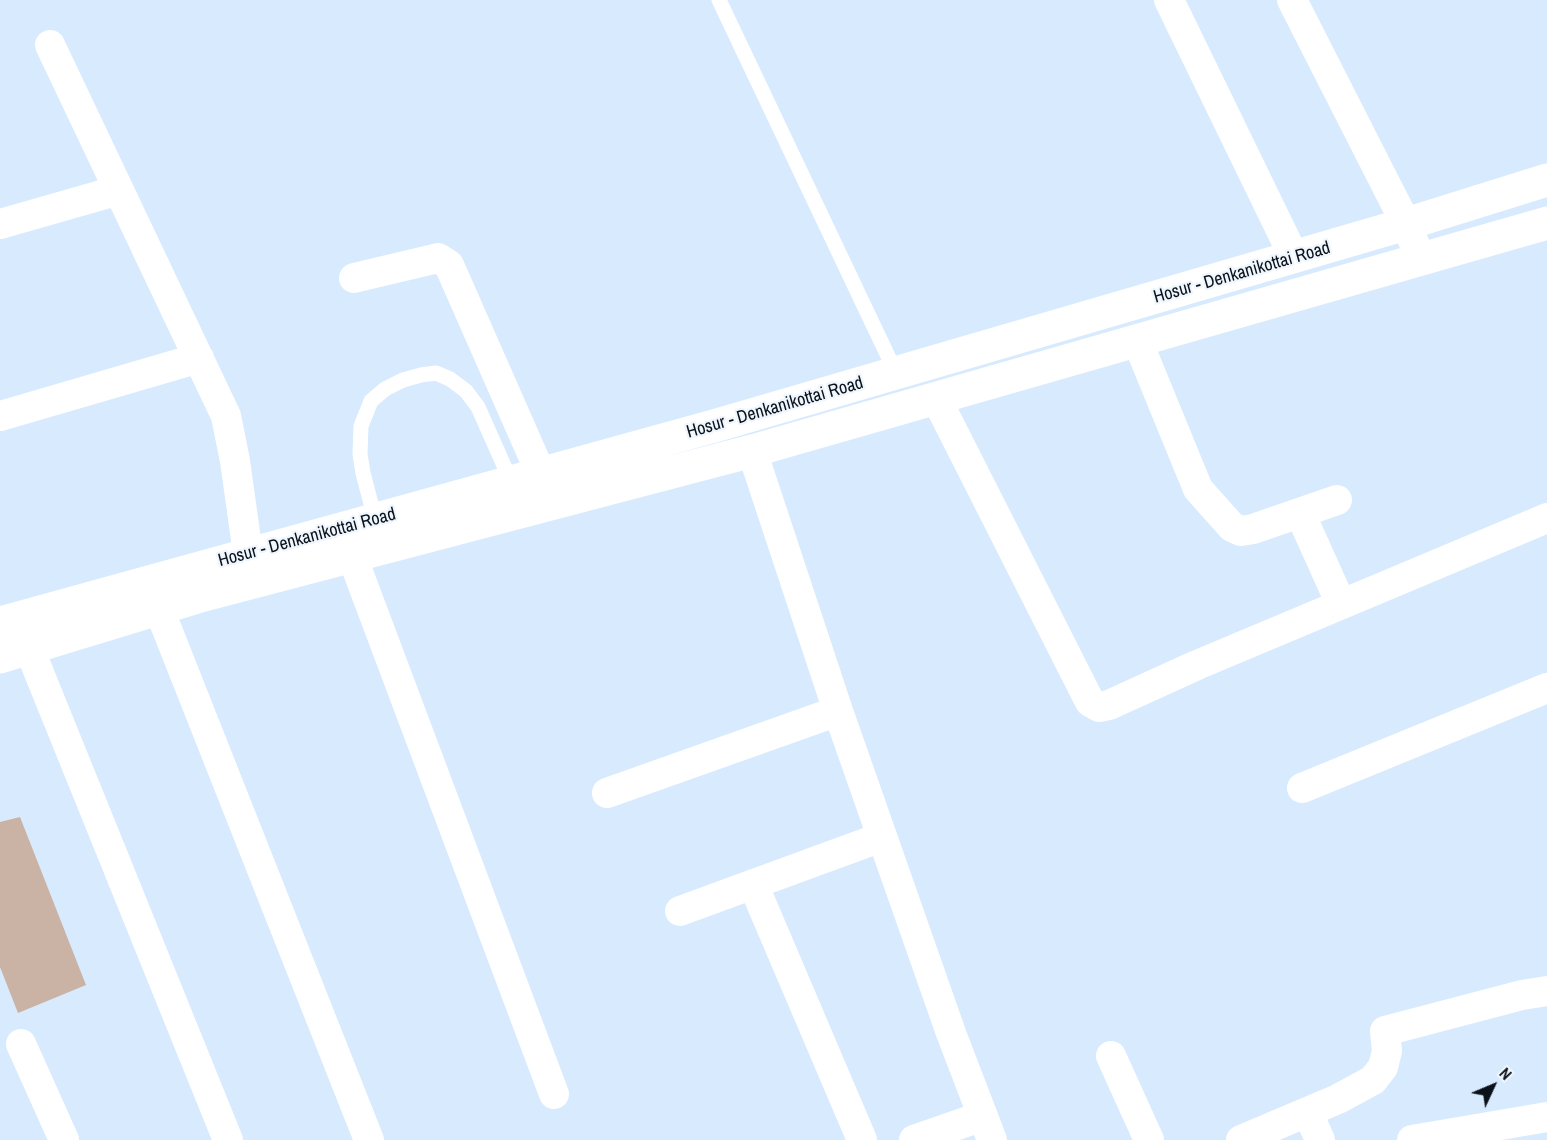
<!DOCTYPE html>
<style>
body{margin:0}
#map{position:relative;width:1547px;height:1140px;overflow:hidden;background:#d8eafe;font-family:"Archivo Narrow",sans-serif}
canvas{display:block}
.north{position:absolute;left:1463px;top:1056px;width:60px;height:60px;-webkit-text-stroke:4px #eff6fe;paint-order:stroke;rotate:46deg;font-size:16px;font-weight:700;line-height:24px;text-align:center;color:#0b1118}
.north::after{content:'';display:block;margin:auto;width:21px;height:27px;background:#0b1118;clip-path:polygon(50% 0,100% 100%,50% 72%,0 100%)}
</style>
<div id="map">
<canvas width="1547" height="1140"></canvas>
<div class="north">N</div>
</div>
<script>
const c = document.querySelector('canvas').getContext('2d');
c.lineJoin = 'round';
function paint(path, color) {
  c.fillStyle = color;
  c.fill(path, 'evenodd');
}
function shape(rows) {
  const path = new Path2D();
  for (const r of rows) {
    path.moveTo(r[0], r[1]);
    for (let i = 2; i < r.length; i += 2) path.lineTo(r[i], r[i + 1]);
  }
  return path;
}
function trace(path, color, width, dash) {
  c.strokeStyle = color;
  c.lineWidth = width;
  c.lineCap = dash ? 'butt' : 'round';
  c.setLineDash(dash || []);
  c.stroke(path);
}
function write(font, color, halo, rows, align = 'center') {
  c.font = font + ' "Archivo Narrow",sans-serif';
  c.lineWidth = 4.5;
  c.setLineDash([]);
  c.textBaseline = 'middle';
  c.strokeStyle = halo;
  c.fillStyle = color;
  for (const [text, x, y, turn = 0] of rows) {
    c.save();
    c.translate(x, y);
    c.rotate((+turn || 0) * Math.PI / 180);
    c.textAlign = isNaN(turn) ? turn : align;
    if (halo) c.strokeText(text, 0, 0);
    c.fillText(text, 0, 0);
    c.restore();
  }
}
const building = shape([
 [20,817,86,985,18,1013,0,967,0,822]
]);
const lane = shape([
 [719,0,896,373],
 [375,519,363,473,360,454,361,426,371,401,385,389,403,380,421,375,436,373,450,379,466,391,478,407,513,486]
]);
const street = shape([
 [1169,0,1294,257],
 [1292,0,1406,224,1421,259],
 [50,45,226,416,235,461,248,554],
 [0,224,119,190],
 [354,278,438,258,449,265,541,474],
 [1137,340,1198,489,1232,527,1241,531,1253,529,1337,500],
 [936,398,1090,702,1099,707,1109,705,1197,665,1547,518],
 [0,416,199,358],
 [752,451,838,711,951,1033,992,1140],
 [1300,513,1341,604],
 [352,556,554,1094],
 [159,609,369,1140],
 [29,648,228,1140],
 [1302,788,1547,688],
 [607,793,838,711],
 [753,884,862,1140],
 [680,911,882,837],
 [21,1044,64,1140],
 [1111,1056,1149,1140],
 [1308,1113,1320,1140],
 [914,1140,983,1116],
 [1241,1140,1338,1099,1373,1080,1383,1067,1387,1051,1385,1031,1522,995,1547,991],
 [1412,1140,1547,1117]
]);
const primary = shape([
 [0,623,714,426,1406,224,1547,180],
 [0,657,204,595,752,451,1547,223]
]);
const streetNames = [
 ["Hosur - Denkanikottai Road",1242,273,-16],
 ["Hosur - Denkanikottai Road",775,408,-16],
 ["Hosur - Denkanikottai Road",307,538,-15]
];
paint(building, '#cab2a4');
trace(lane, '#fff', 15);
trace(street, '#fff', 30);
trace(primary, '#fff', 33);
write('18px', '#0b1118', '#eff6fe', streetNames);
</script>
